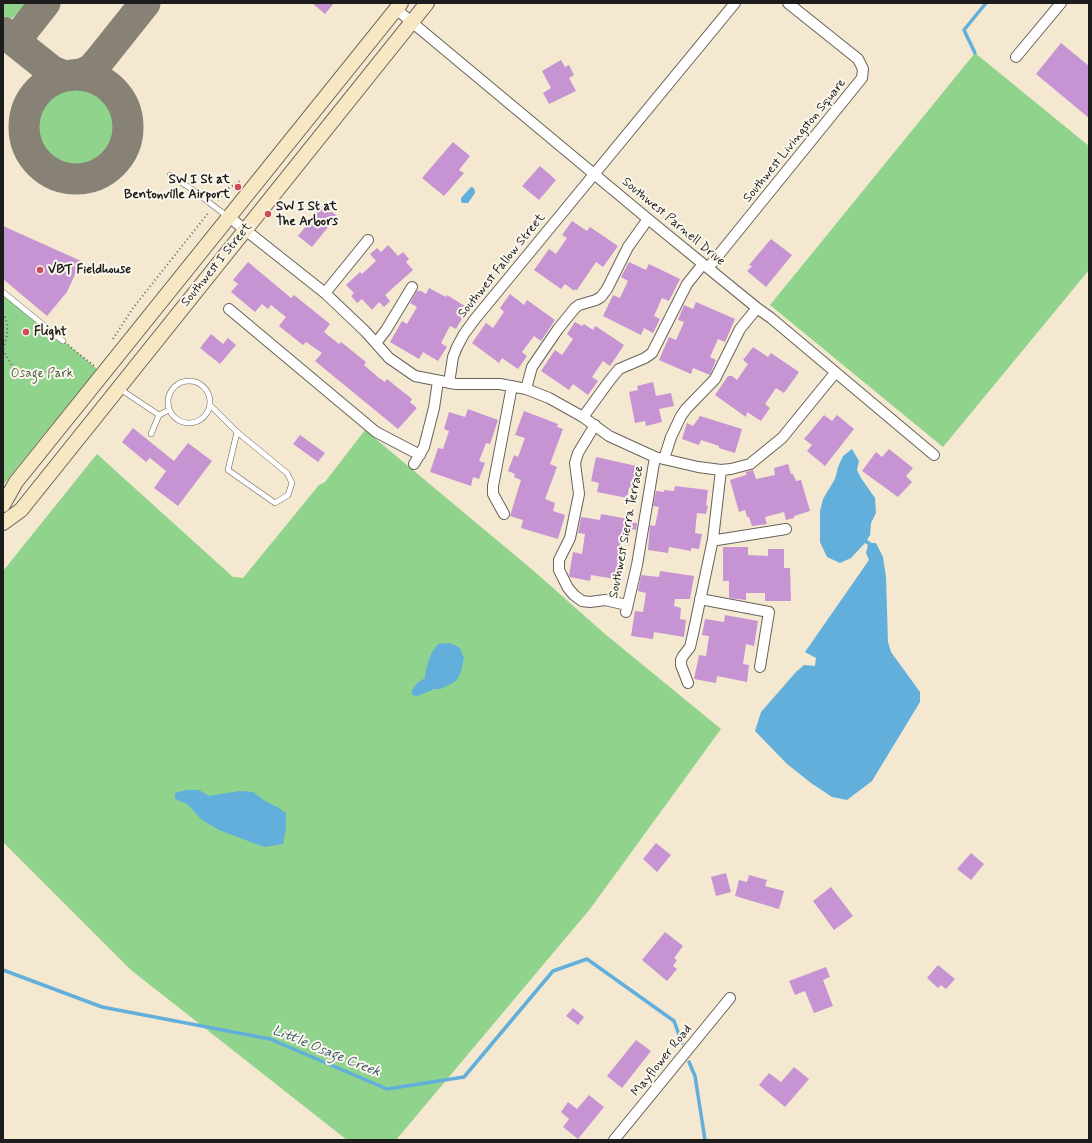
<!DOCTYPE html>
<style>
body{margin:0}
#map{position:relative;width:1092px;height:1143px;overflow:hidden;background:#f4e8d0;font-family:Mynerve,sans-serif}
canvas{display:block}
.frame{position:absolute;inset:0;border:4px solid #1c1c1c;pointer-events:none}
</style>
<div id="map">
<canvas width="1092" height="1143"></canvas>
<div class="frame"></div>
</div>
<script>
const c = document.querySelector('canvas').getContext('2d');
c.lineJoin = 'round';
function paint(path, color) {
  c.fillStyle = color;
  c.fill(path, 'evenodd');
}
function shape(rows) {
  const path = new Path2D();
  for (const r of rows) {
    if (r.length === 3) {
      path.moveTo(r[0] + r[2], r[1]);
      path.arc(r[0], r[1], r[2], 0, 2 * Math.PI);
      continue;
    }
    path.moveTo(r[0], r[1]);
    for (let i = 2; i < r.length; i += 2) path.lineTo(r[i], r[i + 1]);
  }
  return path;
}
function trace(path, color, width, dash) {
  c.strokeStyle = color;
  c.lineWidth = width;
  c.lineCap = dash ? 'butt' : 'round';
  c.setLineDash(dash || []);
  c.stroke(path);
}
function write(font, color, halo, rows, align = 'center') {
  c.font = font + ' Mynerve,sans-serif';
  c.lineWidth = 4;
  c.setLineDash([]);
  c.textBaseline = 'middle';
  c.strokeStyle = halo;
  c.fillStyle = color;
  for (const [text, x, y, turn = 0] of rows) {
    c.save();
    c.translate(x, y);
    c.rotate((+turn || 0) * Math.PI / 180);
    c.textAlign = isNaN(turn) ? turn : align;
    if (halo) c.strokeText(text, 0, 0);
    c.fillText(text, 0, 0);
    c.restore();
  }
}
const green = shape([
 [3,3,29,3,11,19,3,15],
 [975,53,1089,146,1089,270,943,447,770,305],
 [76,127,43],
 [3,290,97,369,3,485],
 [365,430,535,572,605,634,721,729,590,909,396,1140,347,1140,131,970,3,842,3,571,97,454,233,577,243,578,319,485,325,482]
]);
const water = shape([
 [471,187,474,188,475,193,468,203,463,203,461,202,461,198],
 [852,449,859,461,857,470,861,478,875,498,876,513,871,523,870,535,867,540,872,543,876,543,883,557,886,577,888,642,891,652,920,692,920,702,872,781,847,800,832,797,811,783,787,764,755,731,761,712,796,672,804,665,815,666,816,658,805,652,869,560,866,553,868,545,865,543,851,558,840,563,827,557,820,542,820,511,823,499,835,479,838,467,843,456],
 [450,643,460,648,464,658,461,672,457,680,451,684,440,689,434,689,418,696,412,695,412,690,417,683,425,678,426,669,431,654,438,644],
 [186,790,199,790,209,796,240,791,253,792,265,801,277,807,286,813,286,829,283,844,264,847,219,830,202,820,187,804,175,799,175,793]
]);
const stream = shape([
 [975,53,964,30,986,3],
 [3,970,102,1007,270,1039,387,1089,464,1077,553,971,587,959,674,1021,682,1043],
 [689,1062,695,1076,705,1140]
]);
const taxiway = shape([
 [3,32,52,71,65,76,81,74,92,69,102,57,145,3],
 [15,41,45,3],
 [76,127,52]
]);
const building = shape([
 [312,3,334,3,325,14],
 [1061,43,1089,66,1089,118,1036,74],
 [561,60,565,67,569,65,574,75,569,78,576,91,549,104,543,93,551,88,542,71],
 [453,142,470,156,459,170,464,173,444,196,422,178],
 [540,166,556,180,539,200,522,186],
 [323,205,337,216,312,247,298,236],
 [572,221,587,231,590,227,618,246,603,267,596,262,577,290,573,290,565,284,561,289,534,270,549,249,556,254,567,238,562,235],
 [3,226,81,261,67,292,47,316,3,279],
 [771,239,792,255,766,287,747,271,752,266,749,265],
 [388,245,398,256,403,252,409,259,406,262,413,270,385,295,390,301,384,307,379,302,372,310,362,299,357,303,351,296,354,293,346,285,360,272,362,274,376,261,370,254,377,248,381,252],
 [248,262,291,298,294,295,330,324,324,332,339,344,341,342,366,362,364,365,379,378,385,382,387,379,412,399,410,402,417,408,398,429,315,361,322,353,306,342,303,345,279,326,286,317,271,305,268,309,262,304,255,312,231,292,238,284,233,280],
 [629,262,646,270,649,264,680,279,669,301,662,298,654,316,660,319,653,333,644,328,641,335,603,316,613,295,620,298,628,281,621,277],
 [429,288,446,297,447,295,468,308,456,329,450,326,441,343,447,347,438,361,423,352,419,359,390,342,402,321,407,324,417,307,410,303,417,291,421,291,426,294],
 [510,294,524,305,527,300,555,320,541,341,534,336,522,352,527,356,518,369,502,358,499,363,472,343,486,323,493,328,504,312,500,308],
 [696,302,735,319,725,342,718,339,710,357,716,360,710,375,693,368,691,374,659,360,669,337,676,340,684,322,678,320,684,305,693,309],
 [575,322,582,326,584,324,593,330,595,326,597,327,624,345,610,366,603,361,592,377,598,381,588,395,573,384,569,390,541,371,555,350,562,355,573,339,567,334],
 [211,334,223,344,228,338,236,345,220,364,200,348],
 [753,347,768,357,771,353,799,372,784,393,776,388,765,404,770,408,761,421,747,412,746,417,715,395,728,376,732,376,737,380,748,364,743,360],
 [653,382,656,396,671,393,674,406,659,409,662,422,646,426,645,421,635,423,629,392,638,390,637,386],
 [468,409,498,420,490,444,486,443,479,461,485,463,479,479,473,477,471,486,430,472,438,448,443,449,449,431,444,429,449,412,465,417],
 [524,411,558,424,557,427,563,429,550,464,557,467,545,499,555,503,553,511,565,515,558,539,521,528,523,520,510,516,521,480,514,477,515,474,508,471,514,455,518,457,525,438,515,435],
 [824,415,832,421,837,415,854,429,825,466,807,451,812,445,804,439],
 [700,416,742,429,735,453,719,448,719,446,701,440,699,445,682,439,687,423,693,426],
 [133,428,174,461,188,443,212,461,178,506,154,488,166,471,150,458,146,462,122,442],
 [300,435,325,453,318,462,293,444],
 [889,449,913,468,906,476,912,482,898,497,862,471,876,452,882,457],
 [596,457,641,467,636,489,629,488,627,498,597,492,599,483,591,481],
 [788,464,791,474,793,474,796,481,801,480,810,511,794,516,794,518,786,520,784,512,765,517,767,524,752,526,749,517,747,517,745,510,739,512,730,480,746,475,746,472,753,470,756,479,775,475,774,468],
 [675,486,708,490,706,505,708,506,706,514,697,513,695,533,702,534,699,549,691,548,691,551,669,547,668,553,648,550,650,525,655,526,659,507,653,506,656,491,664,492,664,490,674,491],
 [601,514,634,520,634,523,637,523,636,530,632,529,629,545,621,543,618,563,624,564,621,580,591,575,590,581,570,577,569,576,573,552,582,554,585,534,578,533,581,517,600,520],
 [723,547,748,547,748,555,768,556,768,549,784,549,784,568,790,568,791,601,765,601,765,593,746,593,746,600,729,598,729,581,723,581],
 [660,571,694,576,690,599,675,599,674,606,681,608,680,619,686,620,684,637,654,632,653,639,631,636,635,611,643,612,646,593,638,591,641,575,659,577],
 [725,615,758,621,754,646,746,644,743,664,749,665,747,682,717,676,716,683,694,679,699,655,706,656,709,636,702,635,705,619,724,622],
 [656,843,671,855,657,872,643,859],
 [971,853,984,864,971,880,957,869],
 [726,873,731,892,716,896,711,877],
 [749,875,767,880,765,886,784,891,779,909,735,896,739,880,747,882],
 [831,887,853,916,834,930,813,901],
 [665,932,683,946,674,958,677,960,673,966,677,969,667,981,642,960],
 [938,965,955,979,946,989,941,985,938,988,927,978],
 [826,967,830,977,823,980,833,1006,814,1013,805,991,795,995,789,981],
 [573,1008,584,1017,578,1025,566,1016],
 [636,1040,651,1051,622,1088,607,1076],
 [794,1067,809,1079,785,1107,759,1085,769,1073,781,1082],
 [589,1095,604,1107,578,1139,563,1127,569,1119,561,1112,568,1102,577,1109]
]);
const path = shape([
 [218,200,227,189,242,180],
 [3,282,5,280],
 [3,313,7,322,7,335,3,350],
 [113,339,133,308,209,212],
 [68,345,94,366],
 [3,350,11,364,17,370]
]);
const service = shape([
 [170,175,193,190,228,217],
 [3,292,63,341],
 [189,402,21],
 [120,389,159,415,169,410],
 [210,405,237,432,287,473,292,483,288,495,275,503,228,470,237,432],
 [151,434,159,415]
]);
const minor = shape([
 [396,9,648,219,757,308,771,318,934,455],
 [1016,57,1061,3],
 [229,217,325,293,365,331,389,358,415,376,456,384,500,384,526,389,549,398,583,417,609,436,655,457,698,467,721,470,731,469,750,464,782,438,835,373],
 [708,268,862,78,863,69,858,59,788,3],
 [325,293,368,240],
 [229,309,376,432,420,455],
 [376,343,386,330,412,287],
 [449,383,453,357,457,347,464,334,475,319,735,3],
 [526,389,532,367,558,329,575,308,579,305,596,300,601,297,607,289,628,247,648,219],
 [583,417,610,380,619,369,645,358,652,353,687,284,703,264],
 [595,425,578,453,575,463,579,494,570,538,559,560,559,570,568,588,574,595,582,601,590,602,605,600,627,605],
 [664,459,671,437,681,416,686,409,715,379,740,329,757,308],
 [414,464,424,447,434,408,438,381],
 [504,514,493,494,493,486,512,386],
 [713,539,717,540,786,529],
 [700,599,769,612,760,667],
 [626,612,637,565,655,457],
 [688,683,681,665,681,660,683,656,690,647,693,634,713,539,721,470],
 [614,1140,730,998]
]);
const secondary = shape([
 [3,505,16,482,401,3],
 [3,523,21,510,427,3]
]);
const markers = [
 [238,187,4,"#d1495b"],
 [268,214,4,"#d1495b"],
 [40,270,4,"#d1495b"],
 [26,332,4,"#d1495b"]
];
const streetNames = [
 ["Southwest Livingston Square",795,141,-51],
 ["Southwest Parnell Drive",673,222,40],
 ["Southwest I Street",217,265,-51],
 ["Southwest Fallow Street",502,266,-51],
 ["Southwest Sierra Terrace",627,532,-79],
 ["Mayflower Road",662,1061,-51]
];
const poiNames = [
 ["SW I St at",230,180,"right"],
 ["Bentonville Airport",230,195,"right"],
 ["SW I St at",276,207],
 ["The Arbors",276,222],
 ["VBT Fieldhouse",48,270],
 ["Flight",34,332]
];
const parkNames = [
 ["Osage Park",42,374]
];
const waterNames = [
 ["Little Osage Creek",326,1052,22]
];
paint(green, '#8fd38c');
paint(water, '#62afdb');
trace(stream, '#62afdb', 3.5);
trace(taxiway, '#888276', 31);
paint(building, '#c694d3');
trace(service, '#68635b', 6);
trace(minor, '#68635b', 12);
trace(secondary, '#68635b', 16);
trace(path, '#68635b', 2, [1, 3]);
trace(service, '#fff', 5);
trace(minor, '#fff', 10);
trace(secondary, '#f7e8c3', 14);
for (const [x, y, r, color] of markers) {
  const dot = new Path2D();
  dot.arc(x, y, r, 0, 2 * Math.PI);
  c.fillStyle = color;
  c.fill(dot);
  trace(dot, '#fbf7ec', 1.5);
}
write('13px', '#1c1c1c', '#fbf7ec', streetNames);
write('bold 13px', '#1c1c1c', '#fbf7ec', poiNames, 'left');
write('13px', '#445c43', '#fbf7ec', parkNames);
write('italic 14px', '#385768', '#fbf7ec', waterNames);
</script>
